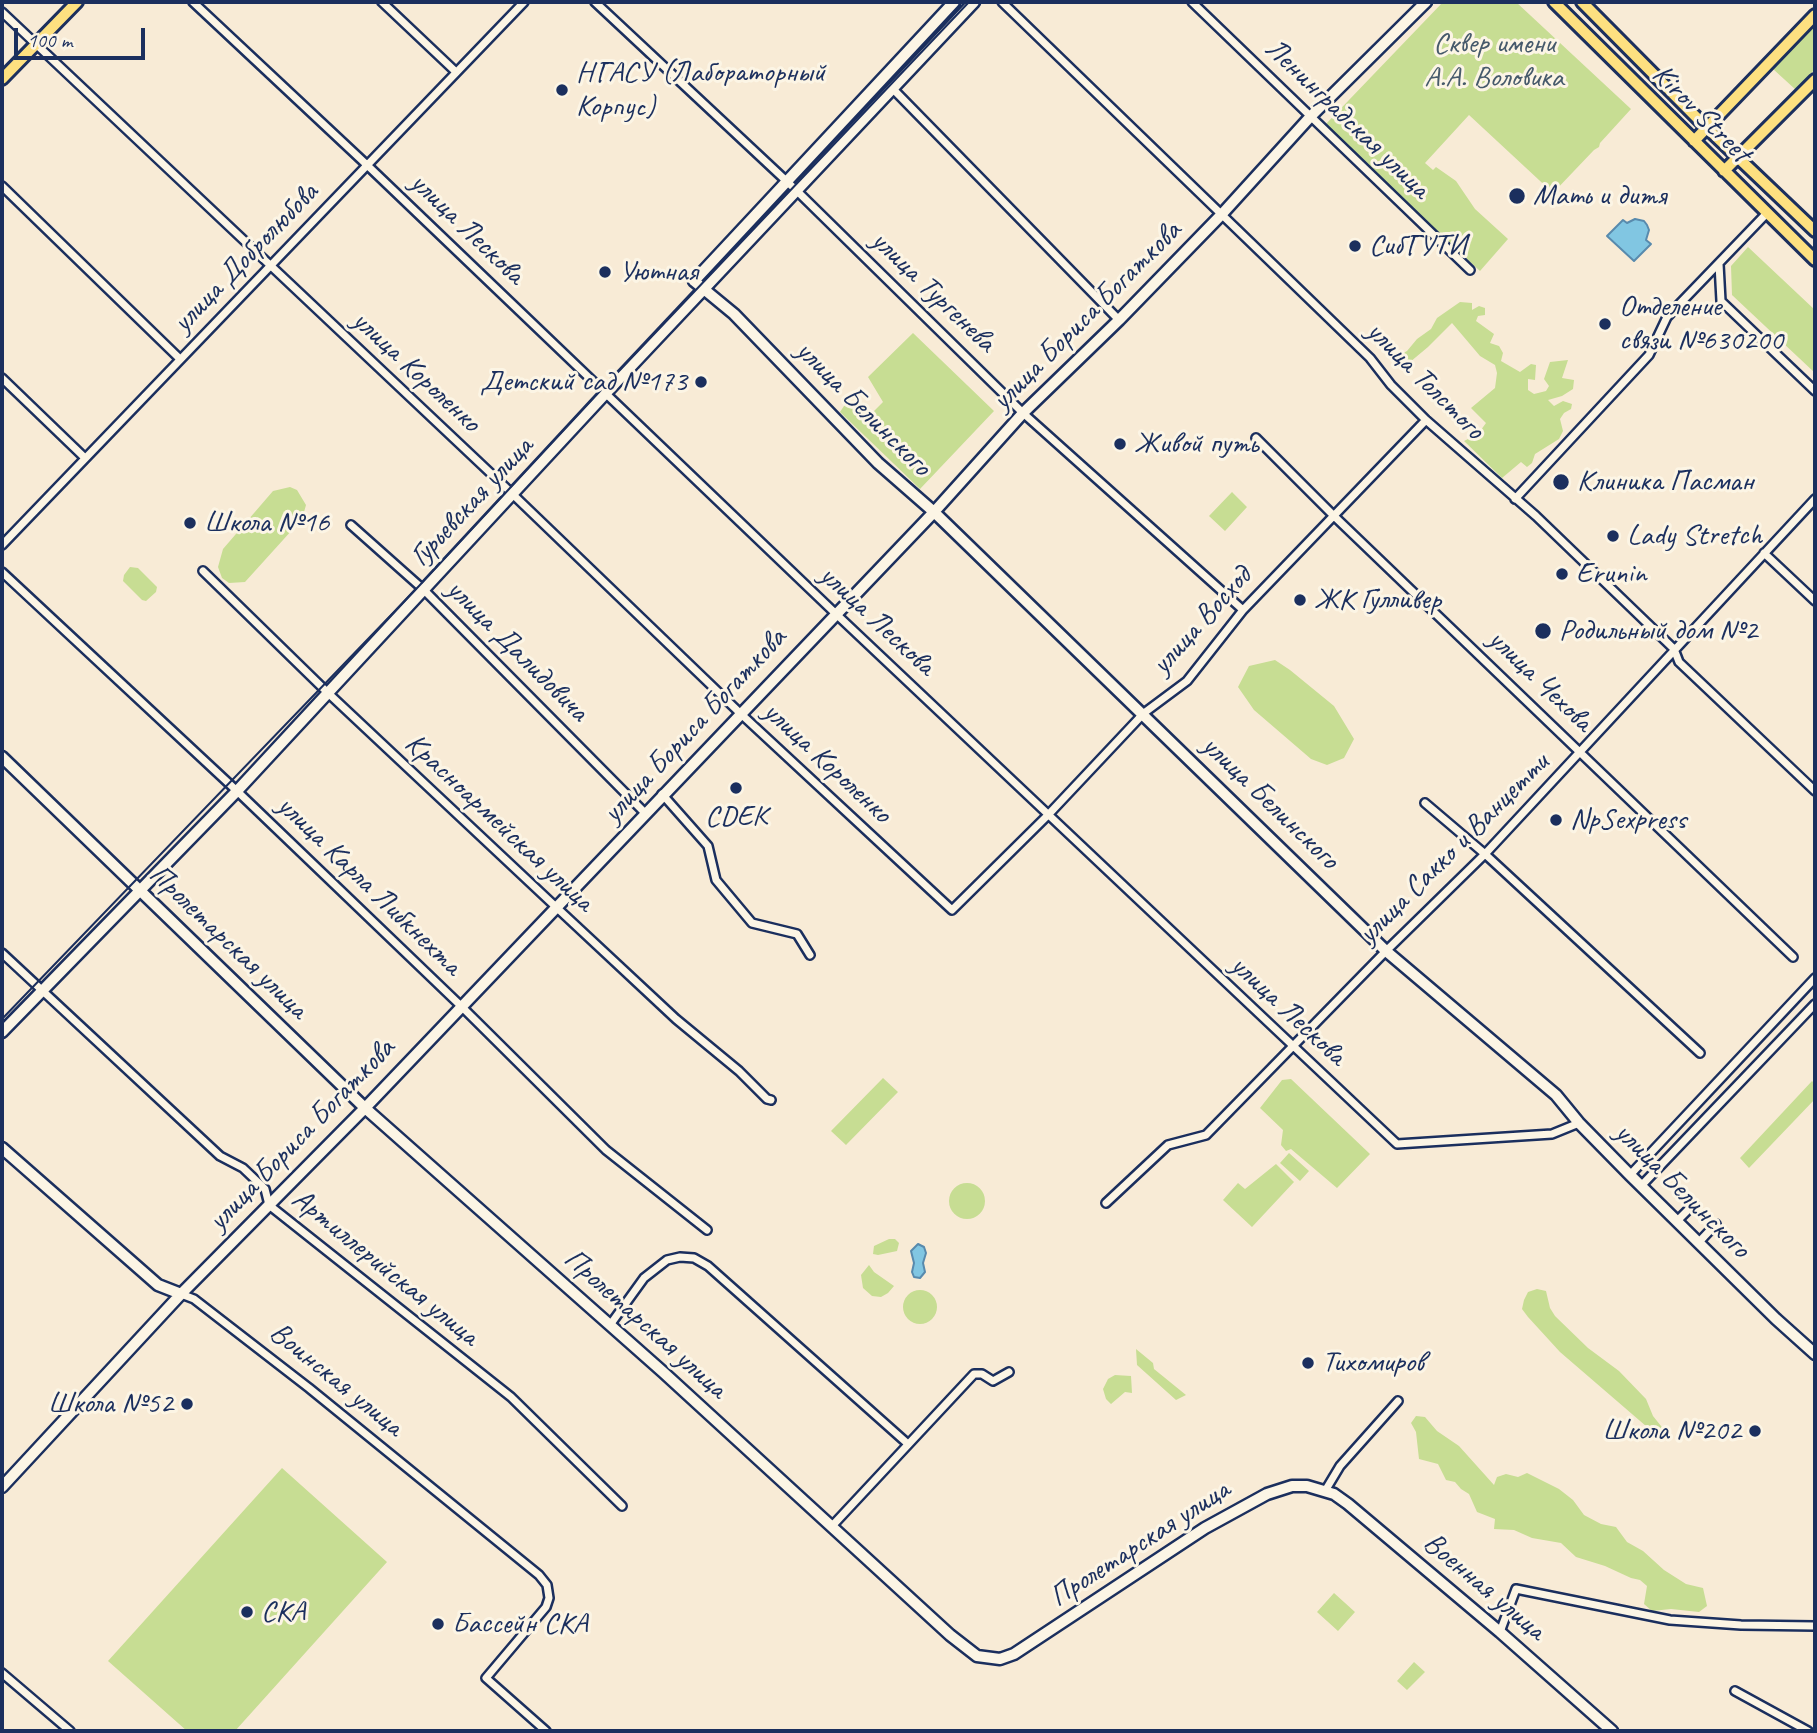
<!DOCTYPE html>
<meta charset="utf-8">
<style>
body{margin:0}
#map{position:relative;width:1817px;height:1733px;overflow:hidden;background:#f8ebd6;font-family:Caveat,sans-serif}
canvas{display:block}
.frame{position:absolute;inset:0;border:4px solid #1b2f5e;pointer-events:none}
.scale{position:absolute;left:14px;top:28px;width:131px;height:32px;box-sizing:border-box;border:4px solid #1b2f5e;border-top:0;padding-left:9px;font-size:21px;line-height:24px;white-space:nowrap;color:#1b2f5e;-webkit-text-stroke:5px #fcf5e5;paint-order:stroke}
</style>
<div id="map">
<canvas width="1817" height="1733"></canvas>
<div class="frame"></div>
<div class="scale">100 m</div>
</div>
<script>
const c = document.querySelector('canvas').getContext('2d');
c.lineJoin = 'round';
function paint(path, color) {
  c.fillStyle = color;
  c.fill(path, 'evenodd');
}
function shape(rows) {
  const path = new Path2D();
  for (const r of rows) {
    if (r.length === 3) {
      path.moveTo(r[0] + r[2], r[1]);
      path.arc(r[0], r[1], r[2], 0, 2 * Math.PI);
      continue;
    }
    path.moveTo(r[0], r[1]);
    for (let i = 2; i < r.length; i += 2) path.lineTo(r[i], r[i + 1]);
  }
  return path;
}
function trace(path, color, width, dash) {
  c.strokeStyle = color;
  c.lineWidth = width;
  c.lineCap = dash ? 'butt' : 'round';
  c.setLineDash(dash || []);
  c.stroke(path);
}
function write(font, color, halo, rows, align = 'center') {
  c.font = font + ' Caveat,sans-serif';
  c.lineWidth = 6;
  c.setLineDash([]);
  c.textBaseline = 'middle';
  c.strokeStyle = halo;
  c.fillStyle = color;
  for (const [text, x, y, turn = 0] of rows) {
    c.save();
    c.translate(x, y);
    c.rotate((+turn || 0) * Math.PI / 180);
    c.textAlign = isNaN(turn) ? turn : align;
    if (halo) c.strokeText(text, 0, 0);
    c.fillText(text, 0, 0);
    c.restore();
  }
}
const green = shape([
 [1443,2,1516,2,1631,109,1600,143,1599,147,1594,150,1553,193,1469,115,1425,163,1433,170,1436,167,1456,181,1475,209,1508,239,1480,271,1453,246,1438,237,1431,225,1410,211,1411,206,1325,125],
 [1815,24,1815,69,1796,90,1773,69],
 [1748,247,1815,310,1815,373,1732,295,1731,266],
 [1460,302,1472,303,1472,310,1479,306,1485,308,1485,315,1478,316,1476,321,1494,334,1490,343,1499,346,1503,353,1501,361,1520,372,1531,364,1536,365,1535,380,1528,379,1528,390,1534,394,1546,391,1549,386,1544,379,1550,362,1568,360,1562,378,1574,380,1573,389,1562,396,1548,400,1554,406,1563,401,1572,404,1571,409,1564,413,1560,419,1563,431,1559,439,1535,454,1532,463,1527,467,1521,462,1502,478,1464,441,1478,434,1486,423,1471,408,1495,388,1497,373,1495,365,1480,356,1452,323,1428,347,1404,367,1397,365,1395,360,1396,357,1407,351,1417,339,1431,329,1437,318],
 [913,333,994,411,920,489,840,412,846,403,871,414,883,402,868,377],
 [290,487,297,490,306,505,302,519,245,582,229,583,222,578,218,567,223,549,273,491],
 [1232,492,1247,507,1225,531,1209,516],
 [130,567,138,568,157,587,156,592,146,601,142,600,123,581,124,575],
 [1275,660,1290,670,1334,706,1354,739,1344,758,1327,765,1311,759,1254,710,1238,687,1249,666],
 [883,1078,898,1092,846,1145,831,1131],
 [1291,1079,1370,1154,1337,1188,1291,1149,1286,1151,1281,1145,1283,1130,1260,1108,1282,1080],
 [1812,1081,1815,1084,1815,1099,1749,1168,1740,1158],
 [1289,1153,1309,1171,1300,1181,1280,1163],
 [1276,1164,1294,1182,1252,1227,1223,1200,1238,1183,1245,1189],
 [967,1201,18],
 [889,1239,895,1239,899,1243,897,1251,878,1255,873,1254,874,1246],
 [869,1265,874,1272,894,1286,888,1293,881,1297,872,1296,863,1288,861,1275],
 [1537,1289,1546,1291,1550,1308,1555,1316,1588,1348,1619,1371,1646,1399,1653,1416,1665,1431,1661,1439,1560,1352,1528,1317,1522,1309,1524,1300,1528,1292],
 [920,1307,17],
 [1136,1349,1153,1363,1154,1369,1186,1395,1176,1400,1137,1365],
 [1115,1375,1131,1376,1132,1393,1125,1392,1111,1404,1106,1399,1103,1389,1108,1379],
 [1416,1416,1425,1417,1437,1431,1459,1446,1494,1485,1497,1477,1506,1474,1518,1477,1527,1473,1559,1489,1573,1500,1584,1515,1601,1524,1616,1527,1627,1542,1643,1551,1664,1570,1686,1584,1703,1588,1707,1606,1699,1612,1671,1609,1652,1611,1644,1604,1647,1586,1640,1580,1631,1578,1605,1566,1576,1557,1561,1543,1532,1538,1514,1530,1494,1529,1495,1519,1477,1512,1469,1494,1461,1489,1455,1482,1446,1480,1438,1464,1419,1459,1416,1432,1411,1423],
 [282,1468,387,1562,235,1731,187,1731,108,1661],
 [1334,1593,1355,1612,1338,1631,1317,1612],
 [1414,1662,1425,1672,1407,1690,1397,1681]
]);
const water = shape([
 [1635,219,1644,221,1647,225,1649,230,1646,240,1651,244,1634,261,1607,236,1623,220,1627,223,1635,219],
 [918,1244,924,1247,926,1253,923,1263,925,1272,920,1278,914,1277,912,1272,914,1263,911,1251,918,1244]
]);
const street = shape([
 [193,2,367,165,835,613,1397,1144,1552,1134,1579,1123],
 [382,2,456,72],
 [595,2,796,190,1023,413,1243,610],
 [1002,2,1370,358,1391,385,1426,420,1536,516,1674,649,1679,662,1815,791],
 [1192,2,1470,270],
 [2,12,501,483,741,714,952,910,1048,815,1144,713,1187,681,1243,610,1426,420],
 [892,88,1119,320],
 [2,186,180,359],
 [1719,264,1721,301,1815,391],
 [2,378,85,458],
 [1256,438,1334,516,1793,957],
 [1515,499,1649,355,1667,317,1767,213],
 [351,525,424,590,646,814],
 [2,545,524,2],
 [1764,553,1815,601],
 [203,571,327,692,556,907,676,1019,739,1071,767,1099,771,1100],
 [2,572,237,791,461,1006,606,1150,707,1230],
 [662,794,708,846,716,880,752,923,797,934,810,955],
 [1425,803,1485,854,1700,1053],
 [2,953,220,1156,243,1168,265,1189,269,1205,511,1397,622,1506],
 [1630,1175,1815,978],
 [1641,1186,1815,1004],
 [1106,1203,1168,1145,1206,1135,1386,951,1485,854,1815,499],
 [1677,1221,1694,1204],
 [1699,1242,1716,1224],
 [181,1294,194,1299,309,1388,539,1575,547,1585,549,1598,546,1607,486,1678,546,1731],
 [610,1325,644,1278,667,1260,680,1257,694,1258,708,1266,908,1444],
 [1325,1491,1340,1466,1398,1401],
 [833,1525,974,1374,982,1374,993,1381,1009,1372],
 [1500,1632,1516,1589,1670,1620,1741,1625,1815,1626],
 [2,1673,70,1731],
 [1735,1691,1808,1731]
]);
const secondary = shape([
 [954,2,694,281,734,314,878,463,934,512,1386,951,1556,1095,1579,1123,1630,1175,1776,1319,1815,1354],
 [2,757,365,1108,663,1372,950,1635,977,1656,1000,1659,1014,1654,1205,1528,1267,1494,1292,1486,1307,1486,1334,1494,1348,1504,1500,1632,1612,1731],
 [2,1032,237,791,605,394,974,2],
 [2,1148,158,1285,181,1294],
 [2,1487,181,1294,365,1108,934,512,1023,413,1119,320,1222,214,1311,116,1426,2]
]);
const primary = shape([
 [1554,2,1815,260],
 [1582,2,1707,128,1815,231],
 [2,79,77,2],
 [1694,141,1815,15],
 [1724,171,1815,80]
]);
const tram = shape([
 [2,1019,419,586,601,390,969,2]
]);
const markers = [
 [562,90,7,"#1b2f5e"],
 [1517,196,9,"#1b2f5e"],
 [1355,246,7,"#1b2f5e"],
 [605,272,7,"#1b2f5e"],
 [1605,324,7,"#1b2f5e"],
 [701,382,7,"#1b2f5e"],
 [1120,444,7,"#1b2f5e"],
 [1561,482,9,"#1b2f5e"],
 [190,523,7,"#1b2f5e"],
 [1613,536,7,"#1b2f5e"],
 [1562,574,7,"#1b2f5e"],
 [1300,600,7,"#1b2f5e"],
 [1543,631,9,"#1b2f5e"],
 [736,788,7,"#1b2f5e"],
 [1556,820,7,"#1b2f5e"],
 [1308,1363,7,"#1b2f5e"],
 [187,1404,7,"#1b2f5e"],
 [1755,1431,7,"#1b2f5e"],
 [247,1612,7,"#1b2f5e"],
 [438,1624,7,"#1b2f5e"]
];
const parkNames = [
 ["Cквер имени",1494,44],
 ["А.А. Воловика",1494,78]
];
const poiNames = [
 ["НГАСУ (Лабораторный",576,73],
 ["Корпус)",576,107],
 ["Мать и дитя",1533,196],
 ["СибГУТИ",1369,246],
 ["Уютная",619,272],
 ["Отделение",1619,307],
 ["связи №630200",1619,341],
 ["Детский сад №173",687,382,"right"],
 ["Живой путь",1134,444],
 ["Клиника Пасман",1577,482],
 ["Школа №16",204,523],
 ["Lady Stretch",1627,536],
 ["Erunin",1576,574],
 ["ЖК Гулливер",1314,600],
 ["Родильный дом №2",1559,631],
 ["CDEK",736,817,"center"],
 ["NpSexpress",1570,820],
 ["Тихомиров",1322,1363],
 ["Школа №52",173,1404,"right"],
 ["Школа №202",1741,1431,"right"],
 ["СКА",261,1612],
 ["Бассейн СКА",452,1624]
];
const streetNames = [
 ["Kirov Street",1701,114,45],
 ["Ленинградская улица",1347,119,44],
 ["улица Лескова",467,229,44],
 ["улица Добролюбова",246,258,-46],
 ["улица Тургенева",933,292,44],
 ["улица Бориса Богаткова",1087,316,-45],
 ["улица Короленко",416,372,43],
 ["улица Толстого",1425,381,45],
 ["улица Белинского",863,409,45],
 ["Гурьевская улица",472,502,-47],
 ["улица Лескова",877,621,43],
 ["улица Восход",1202,621,-48],
 ["улица Далидовича",517,651,45],
 ["улица Чехова",1540,681,44],
 ["улица Бориса Богаткова",695,726,-47],
 ["улица Короленко",827,763,43],
 ["улица Белинского",1270,803,44],
 ["Красноармейская улица",499,823,43],
 ["улица Сакко и Ванцетти",1454,849,-45],
 ["улица Карла Либкнехта",369,886,44],
 ["Пролетарская улица",228,942,44],
 ["улица Лескова",1288,1011,43],
 ["улица Бориса Богаткова",302,1135,-46],
 ["улица Белинского",1682,1191,45],
 ["Артиллерийская улица",385,1268,39],
 ["Пролетарская улица",645,1324,42],
 ["Воинская улица",336,1380,39],
 ["Пролетарская улица",1140,1544,-33],
 ["Военная улица",1484,1587,40]
];
paint(green, '#c7dd93');
paint(water, '#81c6e2');
trace(water, '#588aad', 2);
trace(street, '#1b2f5e', 12);
trace(secondary, '#1b2f5e', 15);
trace(primary, '#1b2f5e', 16);
trace(street, '#fcf5e5', 7);
trace(secondary, '#fcf5e5', 10);
trace(primary, '#fde080', 10);
trace(tram, '#1b2f5e', 2);
for (const [x, y, r, color] of markers) {
  const dot = new Path2D();
  dot.arc(x, y, r, 0, 2 * Math.PI);
  c.fillStyle = color;
  c.fill(dot);
  trace(dot, '#fcf5e5', 2.5);
}
write('30px', '#465a6b', '#fcf5e5', parkNames);
write('30px', '#1b2f5e', '#fcf5e5', poiNames, 'left');
write('30px', '#1b2f5e', '#fcf5e5', streetNames);
</script>
